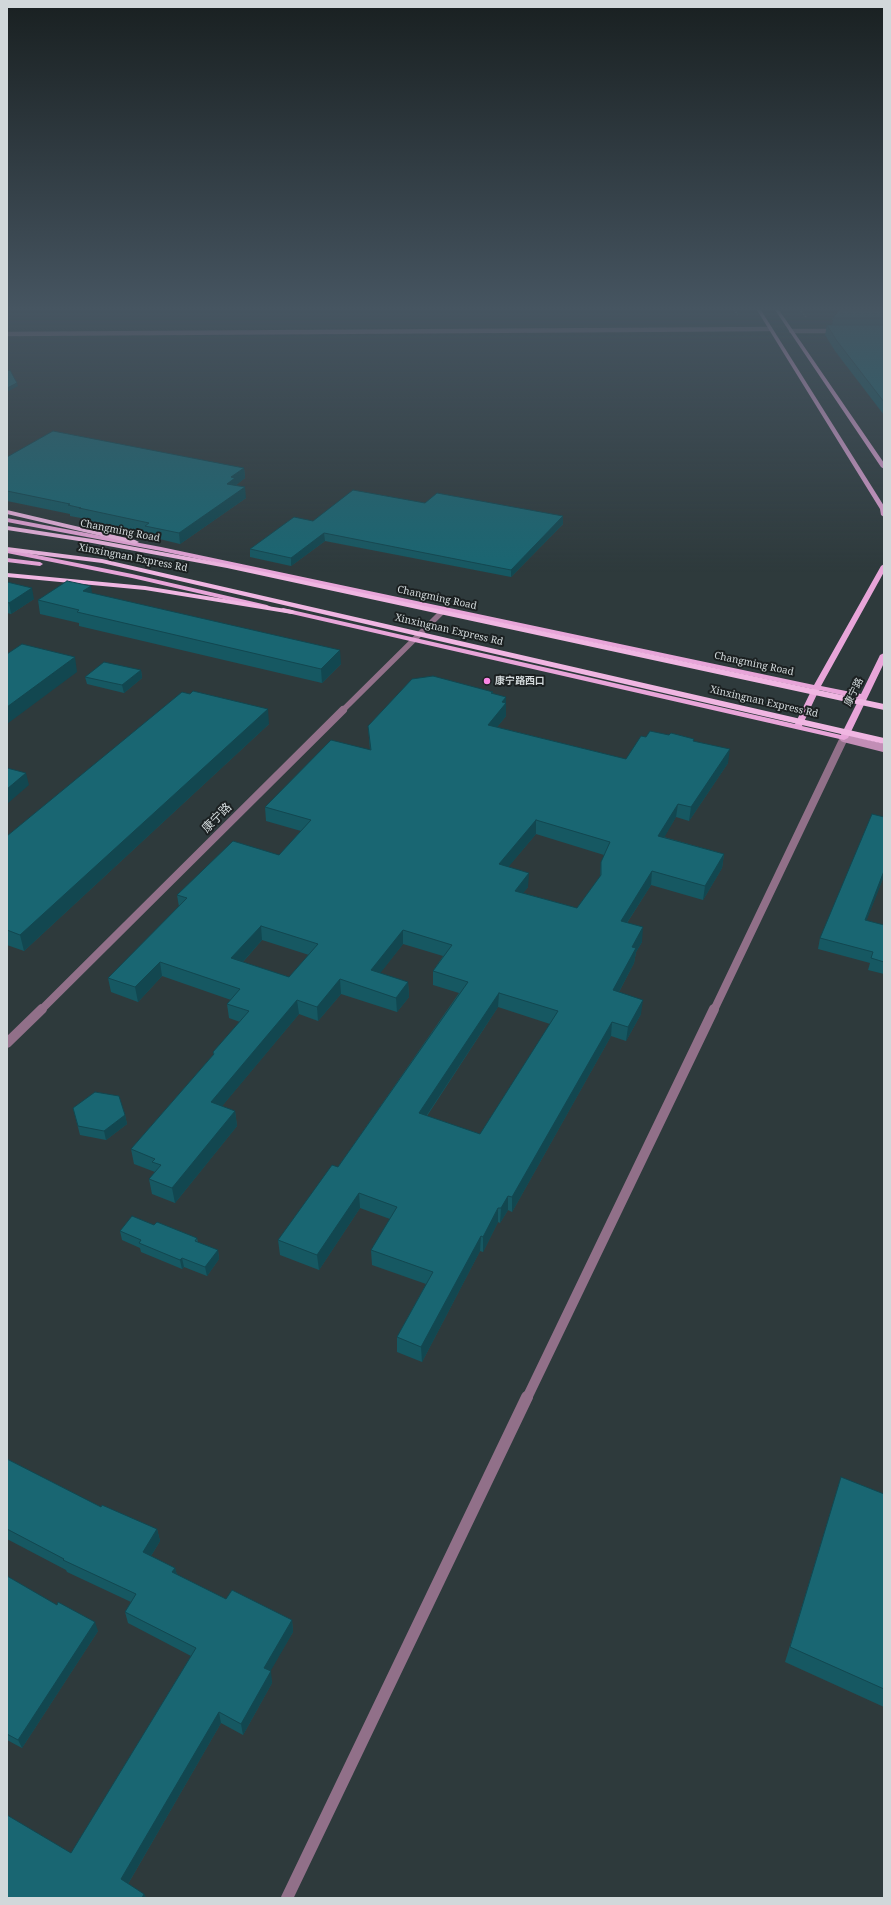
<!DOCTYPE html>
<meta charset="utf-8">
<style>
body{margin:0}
#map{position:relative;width:891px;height:1905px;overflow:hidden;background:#2e3a3c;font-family:"Noto Serif",serif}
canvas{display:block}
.frame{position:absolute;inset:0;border:8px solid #d1d8da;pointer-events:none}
</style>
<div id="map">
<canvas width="891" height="1905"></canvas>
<div class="frame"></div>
</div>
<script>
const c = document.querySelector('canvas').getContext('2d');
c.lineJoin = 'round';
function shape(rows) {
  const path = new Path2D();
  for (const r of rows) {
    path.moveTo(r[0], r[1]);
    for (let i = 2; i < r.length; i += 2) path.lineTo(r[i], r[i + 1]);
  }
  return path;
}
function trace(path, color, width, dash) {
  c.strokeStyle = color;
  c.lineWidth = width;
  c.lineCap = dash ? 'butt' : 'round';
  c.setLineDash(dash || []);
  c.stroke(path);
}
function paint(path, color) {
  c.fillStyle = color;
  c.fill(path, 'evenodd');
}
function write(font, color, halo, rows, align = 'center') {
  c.font = font + ' "Noto Serif","Noto Sans SC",serif';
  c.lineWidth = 4;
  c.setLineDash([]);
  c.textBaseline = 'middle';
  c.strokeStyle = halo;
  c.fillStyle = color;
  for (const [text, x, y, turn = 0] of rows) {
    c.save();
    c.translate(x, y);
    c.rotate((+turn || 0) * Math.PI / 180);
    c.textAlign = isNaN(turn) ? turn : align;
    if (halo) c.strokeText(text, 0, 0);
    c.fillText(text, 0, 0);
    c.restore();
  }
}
const path = shape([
 [732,307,738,315],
 [732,307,743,307],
 [797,307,806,317]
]);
const minorFar3 = shape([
 [791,331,836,331],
 [7,334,770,329]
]);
const minorFar2 = shape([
 [714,1010,844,738]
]);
const minorFar1 = shape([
 [527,1398,714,1009]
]);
const minor = shape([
 [287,1898,527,1397]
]);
const tertiaryFar2 = shape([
 [342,711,445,609]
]);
const tertiaryFar1 = shape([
 [41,1010,343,710]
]);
const tertiary = shape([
 [7,1043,42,1009]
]);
const secondary = shape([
 [844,738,884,748]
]);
const primary = shape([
 [755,307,759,307,884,506,884,517,881,515,880,509,755,307],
 [773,307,777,307,884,463,884,469,881,467,773,307],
 [7,518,161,547,814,685,881,566,884,564,884,572,821,686,861,694,880,655,884,653,884,663,848,738,844,740,283,612,279,610,283,608,795,724,812,689,161,551,7,522,7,518],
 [819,690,859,699,841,735,802,726,819,690],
 [7,549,132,574,267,605,271,607,267,609,132,578,7,553,7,549],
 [7,558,40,562,43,564,40,566,7,562,7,558]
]);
const trunk = shape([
 [7,510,135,540,139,542,135,544,7,514,7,510],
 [7,526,92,539,227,564,884,704,884,710,227,568,92,543,7,530,7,526],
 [7,547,102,559,884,738,884,744,102,563,7,551,7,547],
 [7,573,145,586,292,610,296,612,292,614,145,590,7,577,7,573]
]);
const wall = shape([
 [810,307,884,307,884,415,835,351,825,335,827,325,832,325,833,318,840,310,816,310,811,308],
 [7,457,244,468,245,478,236,485,246,498,180,544,147,536,146,533,81,519,81,518,70,516,70,514,7,501],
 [425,503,563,516,563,524,511,577,325,541,291,566,250,557,250,549,313,521],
 [7,582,34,599,11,614,7,613],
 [92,593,341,664,322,683,79,626,79,623,40,614,38,600],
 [141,670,142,678,124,693,87,684,85,677],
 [493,692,493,694,506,697,506,716,497,727,626,759,646,737,669,735,694,739,694,741,728,763,689,821,676,817,664,837,724,854,722,868,703,900,651,885,627,923,642,942,636,952,634,963,619,992,641,1014,626,1041,611,1036,512,1212,508,1210,500,1223,498,1222,483,1252,480,1251,422,1362,397,1352,397,1337,426,1284,372,1265,371,1250,390,1219,360,1208,319,1270,280,1255,278,1240,338,1167,459,993,433,985,433,971,443,956,403,944,380,973,408,982,409,997,397,1012,341,994,318,1021,299,1014,222,1106,235,1111,237,1126,175,1203,152,1194,149,1179,155,1172,134,1164,131,1149,213,1055,213,1052,240,1022,229,1018,227,1004,231,1000,162,976,138,1002,111,992,108,978,179,907,177,895,279,855,301,831,266,821,265,807,370,750,368,726],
 [536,834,604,855,601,862,600,877,577,908,523,893,528,887,508,867],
 [262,940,309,955,289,977,243,962],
 [498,1007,550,1024,480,1134,427,1116],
 [190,694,269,724,24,951,7,945,7,836],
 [884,876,866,921,884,925,884,974,868,970,870,963,818,949,820,938],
 [73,1108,125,1115,127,1124,106,1140,80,1135],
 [154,1225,197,1238,198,1242,218,1250,219,1259,207,1276,184,1267,182,1269,141,1252,140,1248,122,1240,120,1231],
 [7,1459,101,1507,157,1529,160,1541,151,1556,175,1568,177,1575,226,1599,292,1620,293,1632,270,1671,272,1683,243,1735,221,1723,128,1884,144,1894,146,1898,7,1898,71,1853,191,1656,128,1623,125,1612,131,1602,67,1572,66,1570,7,1539],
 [841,1477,884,1494,884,1707,785,1662],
 [7,1576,98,1631,22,1748,7,1740]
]);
const shadedWall = shape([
 [17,383,18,386,7,392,7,388],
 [244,468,245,478,236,485,236,489,227,484,231,477],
 [245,487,246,498,180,544,179,533],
 [563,516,563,524,511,577,511,570],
 [324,533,325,541,291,566,291,558],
 [91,586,93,600,83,591],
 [32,588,34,599,11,614,9,603],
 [340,650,341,664,322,683,321,669],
 [75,657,77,672,7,724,7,707],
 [141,670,142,678,124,693,122,685],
 [506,697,506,716,488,738,488,725,502,702],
 [268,709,269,724,24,951,20,935],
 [730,749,728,763,689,821,691,807],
 [26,773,29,785,7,804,7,789],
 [678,804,676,817,657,850,658,836],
 [536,820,536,834,499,878,499,864],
 [724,854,722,868,703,900,705,886],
 [652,871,651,885,619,935,621,921],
 [884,871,884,876,862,932,865,920],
 [529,873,528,887,514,905,515,891],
 [261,926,262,940,233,973,231,958],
 [643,927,642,942,636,952,634,963,612,1005,613,990,632,947],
 [403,930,403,944,371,985,371,970],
 [160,962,162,976,138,1002,135,987],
 [340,979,341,994,318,1021,317,1007],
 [408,982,409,997,397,1012,396,998],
 [499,993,498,1007,419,1127,419,1113],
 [297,1000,299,1014,213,1117,211,1102],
 [643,1000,641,1014,626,1041,628,1027],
 [612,1022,611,1036,512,1212,512,1197],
 [235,1111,237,1126,175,1203,172,1188],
 [125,1115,127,1124,106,1140,104,1131],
 [359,1193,360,1208,319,1270,317,1255],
 [508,1196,508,1210,500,1223,501,1208],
 [498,1208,498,1222,483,1252,483,1237],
 [481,1236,480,1251,422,1362,421,1347],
 [218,1250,219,1259,207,1276,205,1267],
 [182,1258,184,1267,182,1269,180,1260],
 [157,1529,160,1541,146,1564,143,1552],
 [175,1568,178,1579,172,1572],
 [292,1620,293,1632,266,1679,264,1668],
 [95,1622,98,1631,22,1748,18,1740],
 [271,1671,272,1683,243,1735,241,1724],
 [219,1712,221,1723,125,1889,121,1879],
 [144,1894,146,1898,142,1898]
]);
const building = shape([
 [843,307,884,307,884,318,833,318,843,307],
 [827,325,884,325,884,402,837,341,827,325],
 [10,370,17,383,7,388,7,371,10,370],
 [53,431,244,468,231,477,235,478,227,484,245,487,179,533,145,526,149,523,79,508,81,508,68,505,70,504,7,491,7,457,53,431],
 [353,490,425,503,437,493,563,516,511,570,324,533,291,558,250,549,294,517,313,521,353,490],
 [67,581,91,586,83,591,340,650,321,669,77,612,79,610,38,600,67,581],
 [7,582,32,588,9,603,7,602,7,582],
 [22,644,75,657,7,707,7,654,22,644],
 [104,662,141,670,122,685,85,677,104,662],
 [433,676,493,692,491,693,506,697,502,702,506,703,488,725,626,759,641,736,646,737,650,731,669,735,671,733,694,739,693,741,730,749,691,807,678,804,658,836,724,854,705,886,652,871,621,921,643,927,632,947,636,948,613,990,643,1000,628,1027,612,1022,512,1197,508,1196,501,1208,498,1208,483,1237,481,1236,421,1347,397,1337,433,1272,371,1250,397,1207,359,1193,317,1255,278,1240,332,1165,338,1167,468,982,433,971,452,945,403,930,371,970,408,982,396,998,340,979,317,1007,297,1000,211,1102,235,1111,172,1188,149,1179,161,1165,152,1162,155,1159,131,1149,214,1054,213,1052,249,1011,227,1004,240,989,160,962,135,987,108,978,187,898,177,895,233,841,279,855,311,820,265,807,331,740,371,750,368,726,412,679,433,676],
 [536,820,610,842,601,862,601,875,577,908,515,891,529,873,499,864,536,820],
 [261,926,318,944,289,977,231,958,261,926],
 [499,993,558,1011,480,1134,419,1113,499,993],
 [193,691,268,709,20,935,7,930,7,836,182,692,190,694,193,691],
 [7,768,26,773,7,789,7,768],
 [872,814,884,817,884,871,865,920,884,925,884,962,871,958,873,952,820,938,872,814],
 [95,1092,119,1096,125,1115,104,1131,78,1126,73,1108,95,1092],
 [132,1216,154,1225,157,1222,197,1238,195,1241,218,1250,205,1267,182,1258,180,1260,139,1243,141,1240,120,1231,132,1216],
 [7,1459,101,1507,102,1505,157,1529,143,1552,175,1568,172,1572,226,1599,232,1590,292,1620,264,1668,271,1671,241,1724,219,1712,121,1879,144,1894,142,1898,7,1898,7,1815,71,1853,196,1648,125,1612,136,1594,63,1560,64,1559,7,1529,7,1459],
 [841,1477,884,1494,884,1689,790,1647,841,1477],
 [7,1576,57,1605,58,1602,95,1622,18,1740,7,1734,7,1576]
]);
const markers = [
 [487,681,4,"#fb86e5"]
];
const farStreetnames = [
 ["Changming Road",120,531,11],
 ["Xinxingnan Express Rd",133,558,11],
 ["Changming Road",437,598,12],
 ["Xinxingnan Express Rd",449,630,13],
 ["Changming Road",754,664,12],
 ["康宁路",854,692,-64],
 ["Xinxingnan Express Rd",764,702,13]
];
const farPoinames = [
 ["康宁路西口",495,681]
];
const streetNames = [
 ["康宁路",217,818,-45]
];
trace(path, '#6a7476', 1.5, [1.5, 1.5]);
trace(minorFar3, '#917089', 4.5);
trace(minorFar2, '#917089', 8);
trace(minorFar1, '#917089', 10);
trace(minor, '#917089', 12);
trace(tertiaryFar2, '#917089', 5.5);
trace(tertiaryFar1, '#917089', 8);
trace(tertiary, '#917089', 10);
trace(secondary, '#c28eb6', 8);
paint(primary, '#e8a5d9');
paint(trunk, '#f0b6e2');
paint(wall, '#165862');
paint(shadedWall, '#124750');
paint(building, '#196672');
trace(building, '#124750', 1);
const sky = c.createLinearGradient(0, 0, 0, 573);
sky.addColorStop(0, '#192021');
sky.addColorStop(0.54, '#465561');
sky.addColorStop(1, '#46556100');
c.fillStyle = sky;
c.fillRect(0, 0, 891, 573);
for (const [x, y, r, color] of markers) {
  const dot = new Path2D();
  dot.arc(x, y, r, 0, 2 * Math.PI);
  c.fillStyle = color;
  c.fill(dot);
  trace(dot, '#1b2021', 1.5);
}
write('10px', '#d1d8da', '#1b2021', farStreetnames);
write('bold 10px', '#d1d8da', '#1b2021', farPoinames, 'left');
write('12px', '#d1d8da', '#1b2021', streetNames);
</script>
